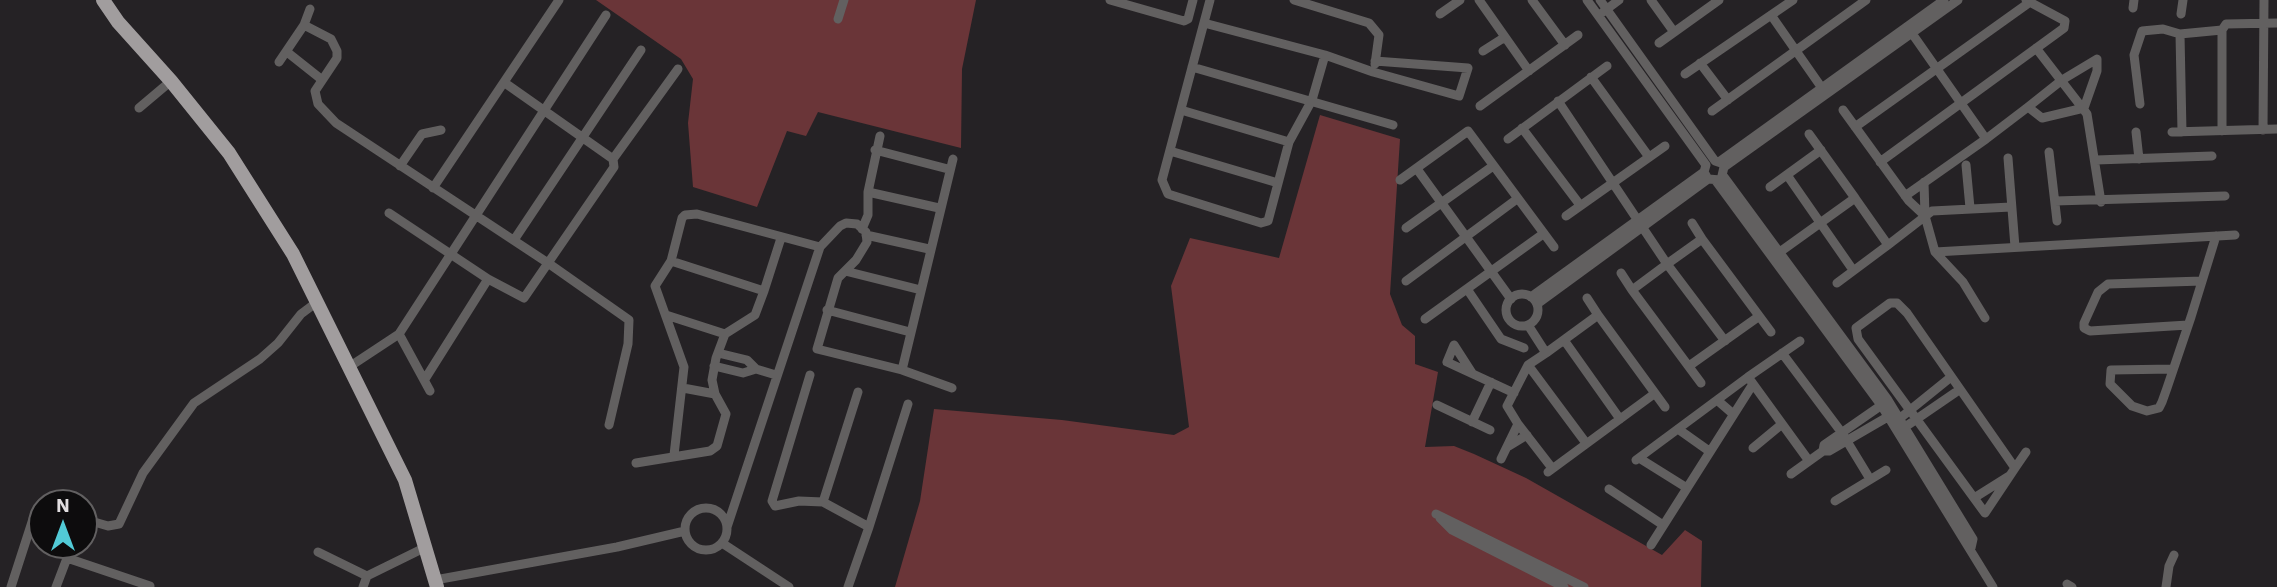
<!DOCTYPE html>
<style>
body{margin:0}
#map{position:relative;width:2277px;height:587px;overflow:hidden;background:#252225;font-family:"IBM Plex Sans",sans-serif}
canvas{display:block}
.north{position:absolute;left:28px;top:489px;width:70px;height:70px;box-sizing:border-box;background:#0d0c0d;border:2px solid #626061;border-radius:50%;rotate:0deg;font-size:19px;font-weight:700;line-height:28px;text-align:center;color:#e1dee0}
.north::after{content:'';display:block;margin:auto;width:24px;height:32px;background:#52cbd7;clip-path:polygon(50% 0,100% 100%,50% 72%,0 100%)}
</style>
<div id="map">
<canvas width="2277" height="587"></canvas>
<div class="north">N</div>
</div>
<script>
const c = document.querySelector('canvas').getContext('2d');
c.lineJoin = 'round';
function paint(path, color) {
  c.fillStyle = color;
  c.fill(path, 'evenodd');
}
function shape(rows) {
  const path = new Path2D();
  for (const r of rows) {
    if (r.length === 3) {
      path.moveTo(r[0] + r[2], r[1]);
      path.arc(r[0], r[1], r[2], 0, 2 * Math.PI);
      continue;
    }
    path.moveTo(r[0], r[1]);
    for (let i = 2; i < r.length; i += 2) path.lineTo(r[i], r[i + 1]);
  }
  return path;
}
function trace(path, color, width, dash) {
  c.strokeStyle = color;
  c.lineWidth = width;
  c.lineCap = dash ? 'butt' : 'round';
  c.setLineDash(dash || []);
  c.stroke(path);
}
const green = shape([
 [596,0,976,0,962,69,961,148,818,112,806,136,787,131,757,207,693,187,688,123,693,79,681,59],
 [1320,115,1400,139,1390,294,1402,325,1415,336,1415,364,1438,372,1425,447,1454,446,1474,454,1526,478,1662,555,1685,530,1702,541,1701,587,895,587,920,501,934,409,1062,420,1174,435,1189,427,1171,286,1190,238,1279,258]
]);
const street = shape([
 [1110,0,1184,21,1188,19,1193,0],
 [1210,0,1162,180,1168,194,1261,223,1268,221,1289,142,1312,100,1325,55],
 [1294,0,1369,23,1379,35,1375,64],
 [1479,0,1529,71],
 [1532,0,1565,45],
 [1587,0,1706,165,1704,172,1708,179],
 [1600,0,1715,161,1721,163],
 [1651,0,1674,32],
 [2133,8,2134,0],
 [1603,12,1619,0],
 [1440,14,1460,0],
 [2181,14,2183,0],
 [1771,15,1824,91],
 [838,19,844,0],
 [1204,23,1325,55,1373,72,1459,96,1468,68,1375,61],
 [304,25,331,39,337,51,337,58,315,91,318,104,336,123,548,263,629,320,628,344,609,425],
 [2180,34,2182,132],
 [1659,43,1719,0],
 [2036,48,2087,114,2101,202],
 [1483,51,1505,37],
 [287,52,321,79],
 [279,62,304,25,310,9],
 [1700,63,1728,100],
 [1192,67,1393,125],
 [1685,74,1793,0],
 [1591,77,1649,157],
 [505,83,613,159],
 [1558,101,1667,264,1702,239,1692,223],
 [2140,104,2134,55,2142,31,2163,29,2180,34,2222,30],
 [1480,106,1578,35],
 [139,108,171,81],
 [1181,110,1289,142],
 [1843,110,1909,201,1925,216,1935,252,1963,282,1985,318],
 [1712,111,1866,0],
 [1855,127,2030,2],
 [1522,128,1580,205],
 [2263,130,2264,0],
 [2222,131,2222,30,2226,24,2277,23],
 [2136,132,2139,159],
 [2172,132,2277,129],
 [1809,134,1855,198],
 [880,136,868,192,939,208],
 [1508,139,1607,66],
 [1986,139,2028,107,2062,80,2097,59,2097,71,2084,108,2042,118,2028,107],
 [875,150,948,169],
 [1170,151,1278,183],
 [2049,152,2057,221],
 [2008,158,2015,247],
 [2096,160,2212,156],
 [1719,162,1944,0],
 [1880,162,2064,28,2065,21,2026,0],
 [1966,165,1970,208],
 [400,166,422,134,441,130],
 [1417,169,1511,299],
 [1787,175,1853,270],
 [1724,177,1888,400,1973,539,1971,548],
 [1400,180,1468,131,1554,247],
 [1716,181,1881,405,1993,587],
 [1924,182,1925,216],
 [1770,187,1821,150],
 [433,188,559,0],
 [1905,196,1986,139,1911,32],
 [2055,201,2225,196],
 [389,213,488,279,524,298,614,167,613,159,678,69],
 [1566,216,1665,146],
 [1406,228,1493,166],
 [862,229,868,215,868,192],
 [866,235,929,249],
 [1702,239,1771,332],
 [514,240,641,50],
 [1935,252,2235,235],
 [1777,254,1855,198,1888,245,1932,211,2011,207],
 [671,261,764,291,781,238],
 [845,271,921,290],
 [1621,273,1632,290,1667,264,1725,341],
 [1406,281,1517,199],
 [1837,283,1888,245],
 [1467,289,1501,339,1524,348],
 [1632,290,1701,383],
 [1522,310,16],
 [1531,297,1704,172],
 [1537,304,1708,179,1721,180,1724,167,1958,0],
 [827,310,910,332],
 [666,315,725,334],
 [1598,315,1665,407],
 [1425,319,1543,234],
 [1528,325,1546,353,1598,315,1587,298],
 [2188,325,2090,331,2084,328,2084,323,2098,292,2108,284,2202,281],
 [399,334,430,391],
 [1564,340,1620,419],
 [1800,341,1748,377,1809,461],
 [718,353,747,360,756,369,776,375],
 [1782,353,1842,433,1870,479],
 [1528,365,1586,443],
 [714,366,743,373,756,369],
 [1689,366,1758,317],
 [349,367,399,334,606,15],
 [2173,369,2111,370,2110,384,2132,406,2147,411,2159,408,2162,402,2167,388,2191,317,2216,236],
 [902,370,953,159],
 [1472,373,1454,345,1447,362,1514,393],
 [810,375,772,501,775,506,799,501,823,502,869,527,908,404],
 [425,379,488,279],
 [683,388,715,394],
 [1717,400,1732,413],
 [1437,405,1490,430],
 [1899,419,1951,377],
 [1472,422,1491,382],
 [1518,424,1552,468],
 [1905,427,1959,390],
 [1678,429,1709,451],
 [1509,446,1527,435],
 [1753,448,1782,424],
 [1823,451,1824,445,1886,402],
 [674,455,684,367,655,286,671,261,682,218,685,215,697,214,820,247],
 [1639,458,1687,488],
 [1501,459,1518,424,1507,406,1528,365,1546,353],
 [1636,460,1748,377],
 [636,463,710,451,717,446,726,414,715,394,712,380,716,358,725,334,755,315,764,291],
 [2015,468,1985,513,1858,339,1856,328,1890,303,1897,303,1907,313,2015,468,2026,452],
 [1548,472,1654,394],
 [1791,474,1823,451,1829,451,1891,415],
 [1609,489,1663,525],
 [1974,498,2009,476],
 [1835,501,1886,470],
 [823,502,858,392],
 [706,529,21],
 [1436,514,1584,587],
 [1440,518,1452,530,1564,587],
 [84,519,108,526,119,524,143,473,194,403,260,359,278,343,301,314,317,302],
 [727,527,820,247,840,226,846,223,857,224,866,232,867,242,856,260,838,278,817,349,902,370,952,388],
 [722,543,789,587],
 [1651,545,1753,384],
 [318,552,367,576],
 [67,558,150,586],
 [435,580,617,547,685,531],
 [2067,584,2072,587],
 [11,587,33,519,42,508],
 [56,587,72,545],
 [363,587,367,576,426,547],
 [848,587,869,527],
 [2166,587,2169,566,2174,555]
]);
const primary = shape([
 [103,0,118,22,171,81,229,153,293,254,405,480,437,587]
]);
paint(green, '#6a3538');
trace(street, '#626060', 9);
trace(primary, '#a19d9e', 14);
</script>
